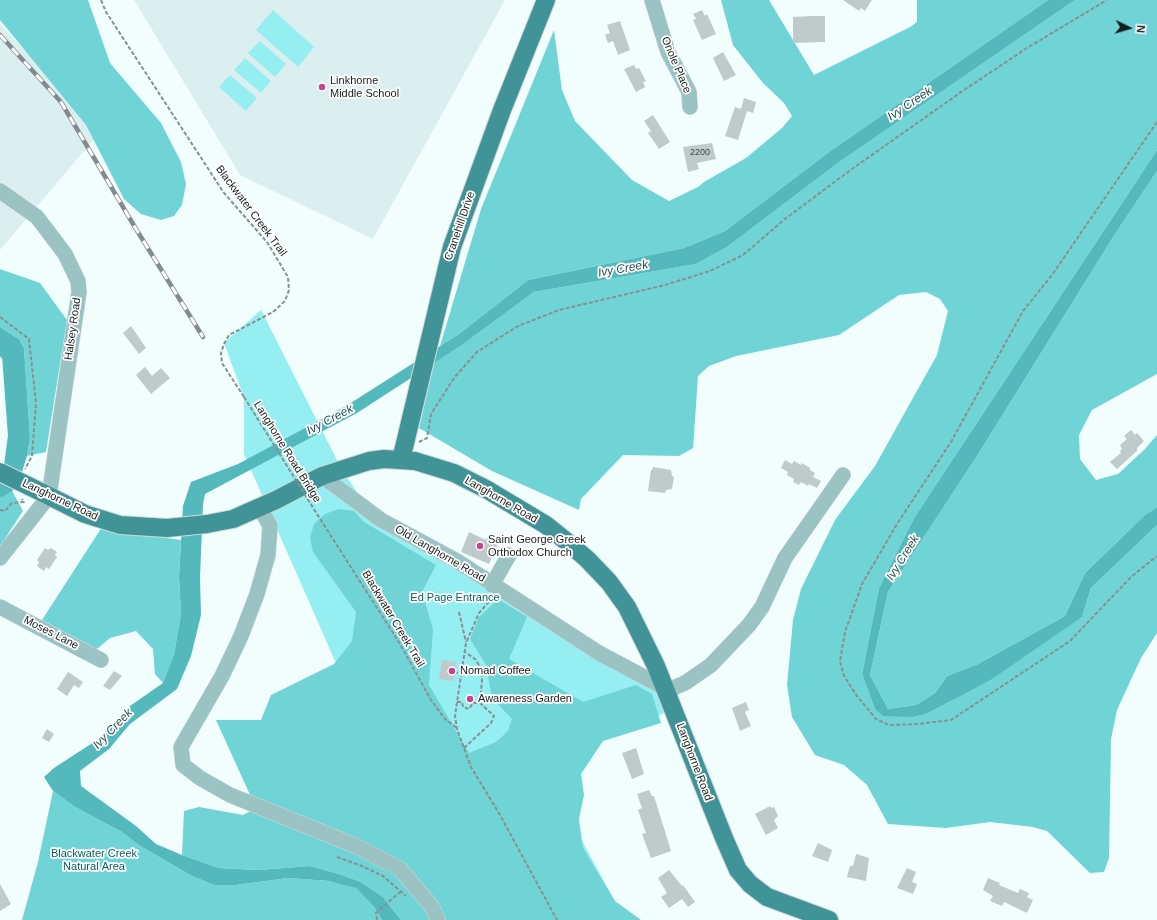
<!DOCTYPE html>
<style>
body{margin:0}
#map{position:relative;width:1157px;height:920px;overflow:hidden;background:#f2fdfe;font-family:Arial,sans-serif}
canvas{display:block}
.north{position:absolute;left:1109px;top:8px;width:40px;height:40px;-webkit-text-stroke:3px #fff;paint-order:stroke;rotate:95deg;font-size:11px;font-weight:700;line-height:16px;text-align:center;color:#181c1c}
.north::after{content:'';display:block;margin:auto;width:14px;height:18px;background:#181c1c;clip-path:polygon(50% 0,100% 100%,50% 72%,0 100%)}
</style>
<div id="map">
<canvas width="1157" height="920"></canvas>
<div class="north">N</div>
</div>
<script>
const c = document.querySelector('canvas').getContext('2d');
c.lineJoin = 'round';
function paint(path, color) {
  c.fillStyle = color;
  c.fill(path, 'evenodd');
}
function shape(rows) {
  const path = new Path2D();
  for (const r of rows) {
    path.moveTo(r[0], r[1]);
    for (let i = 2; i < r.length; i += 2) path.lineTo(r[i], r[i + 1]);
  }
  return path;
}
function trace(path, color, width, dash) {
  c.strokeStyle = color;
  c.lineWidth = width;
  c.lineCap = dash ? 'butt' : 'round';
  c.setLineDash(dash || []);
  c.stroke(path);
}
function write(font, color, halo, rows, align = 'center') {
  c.font = font + ' Arial,sans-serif';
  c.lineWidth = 3.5;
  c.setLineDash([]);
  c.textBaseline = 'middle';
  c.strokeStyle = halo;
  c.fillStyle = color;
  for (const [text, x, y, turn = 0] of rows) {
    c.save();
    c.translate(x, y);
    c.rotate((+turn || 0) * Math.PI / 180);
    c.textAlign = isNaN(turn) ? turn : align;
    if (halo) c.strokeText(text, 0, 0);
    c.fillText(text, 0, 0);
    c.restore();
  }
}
const built = shape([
 [134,0,505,0,373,239,240,175],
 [0,24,101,131,0,250]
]);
const green = shape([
 [273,10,314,47,298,67,256,30],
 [260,41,286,64,275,77,248,53],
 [245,58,271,81,261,93,234,70],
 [230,75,257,98,246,111,219,87],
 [261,310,342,470,370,512,665,688,673,709,571,755,562,804,625,920,350,695,244,454,244,397,224,343]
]);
const forest = shape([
 [0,0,88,0,110,63,161,123,181,162,186,184,182,205,174,216,161,220,141,214,124,199,86,125,0,20],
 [721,0,769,0,814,75,910,27,917,22,917,0,1048,0,829,152,725,231,684,248,528,280,459,334,440,346,481,209,554,30,562,90,575,121,632,180,669,201,698,187,704,182,746,158,782,128,792,116,784,103,763,83,733,45],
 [1075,0,1157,0,1157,150,914,518,879,588,862,674,875,709,913,717,926,714,953,700,1082,617,1091,588,1157,525,1157,633,1141,658,1117,710,1111,739,1109,858,1104,872,1090,873,1047,831,1033,827,990,822,946,828,888,824,867,785,844,765,815,755,792,717,787,685,793,620,801,589,835,520,875,466,937,355,948,311,940,299,926,292,899,295,839,335,736,356,709,366,698,376,693,448,679,456,623,455,581,499,579,510,492,471,419,428,434,363,462,345,534,292,696,264,727,247,838,163],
 [1157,171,1157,374,1092,410,1079,435,1080,459,1096,480,1118,474,1144,450,1157,435,1157,507,1145,515,1085,573,1065,616,978,664,947,676,935,693,916,705,888,709,870,675,888,592,977,456,1115,234],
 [0,269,40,283,67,320,46,452,27,456,30,438,24,348,19,339,0,327],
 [10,487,23,511,6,537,0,551,0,494],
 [339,509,354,511,364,522,436,565,422,592,433,629,429,685,469,753,496,742,508,731,512,719,492,698,486,665,470,639,479,617,498,599,527,617,509,659,583,702,636,685,652,694,661,723,603,741,581,774,584,795,579,819,583,848,615,901,641,920,401,920,383,897,361,882,339,874,310,866,258,870,219,868,182,855,184,811,199,807,243,815,256,808,216,720,261,720,271,695,334,664,352,641,356,612,313,552,310,538,314,524,325,514],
 [102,527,125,532,181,540,179,577,181,614,174,654,163,683,155,674,153,649,136,631,110,638,97,649,42,620],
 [53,791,75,807,122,832,140,846,192,876,214,885,236,885,288,878,329,881,344,884,356,888,374,907,382,920,22,920,38,862]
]);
const water = shape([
 [1048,0,1075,0,838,163,727,247,696,264,534,292,462,345,357,413,205,494,203,504,200,578,201,615,191,656,177,689,130,724,109,749,80,771,81,786,136,826,156,844,182,855,219,868,258,870,310,866,339,874,361,882,383,897,401,920,382,920,374,907,356,888,329,881,288,878,236,885,214,885,192,876,140,846,122,832,75,807,53,791,44,777,54,768,97,740,130,706,163,683,174,654,181,614,179,577,183,506,191,482,238,464,346,406,459,334,528,280,684,248,725,231,829,152],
 [1157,150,1157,171,1115,234,977,456,888,592,870,675,888,709,916,705,935,693,947,676,978,664,1065,616,1085,573,1145,515,1157,507,1157,525,1091,588,1082,617,992,679,953,700,926,714,913,717,883,716,875,709,862,674,879,588,914,518],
 [0,327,19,339,24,348,30,438,27,456,21,475,17,482,0,494,0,480,8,467,15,437,18,405,12,351,0,339]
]);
const river = shape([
 [0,343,11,355,17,436,11,481,0,488]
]);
const building = shape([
 [843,0,872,0,865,11,861,8,859,11],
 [702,10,705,16,707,14,716,34,702,40,693,20,696,19,693,14],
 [813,16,825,16,825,42,793,43,793,17],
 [620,21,630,50,618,55,613,41,608,43,605,35,610,33,607,25],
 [723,52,736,75,724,81,713,58],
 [634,65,636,69,639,68,646,81,643,82,645,87,636,92,624,69],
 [744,98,756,102,753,113,747,111,738,140,725,136,735,107,741,109],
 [653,115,670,142,659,149,648,133,651,131,644,121],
 [712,143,716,159,697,163,699,169,688,172,683,147],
 [131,326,146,348,139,354,123,333],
 [145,367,152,376,161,368,170,378,151,394,136,375],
 [1131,430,1135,435,1137,433,1144,441,1137,448,1137,451,1117,469,1110,462,1121,453,1120,451,1122,449,1120,445,1127,439,1124,436],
 [785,460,792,464,794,461,801,465,802,463,810,468,810,470,815,473,813,477,821,481,817,488,809,484,808,486,801,482,799,485,793,482,794,479,787,475,788,472,781,468],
 [653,467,671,470,672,476,674,477,672,489,666,490,665,493,648,491,651,470,652,470],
 [469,532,486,540,488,535,500,539,489,564,461,552],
 [45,548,48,550,51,548,57,552,55,555,57,557,49,569,46,567,44,571,37,566,39,562,37,560],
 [442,660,456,662,453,681,439,679],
 [114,671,122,676,110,690,103,686],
 [68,672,83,682,79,688,74,685,67,696,57,689],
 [746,702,749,710,745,712,751,726,740,731,732,708],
 [47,729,54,734,49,742,42,738],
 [636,748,644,774,632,779,622,753],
 [649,790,652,796,654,796,671,851,651,858,642,834,646,833,638,810,642,808,637,794],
 [770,806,771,808,774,807,778,816,774,820,778,828,766,835,755,814],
 [818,843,832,850,828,862,812,856],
 [856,854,869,858,866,881,847,877,850,866,853,866],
 [907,868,916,872,912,882,917,884,913,894,897,888],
 [669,870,682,886,683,885,695,902,688,907,682,899,669,908,661,897,667,893,658,878],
 [988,878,1000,883,999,885,1018,893,1020,889,1029,893,1027,897,1033,900,1027,913,1004,902,1002,906,990,901,993,896,983,890],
 [0,884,11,904,0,911]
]);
const path = shape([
 [101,0,106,12,224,193,267,242,288,277,289,290,285,301,273,312,229,335,224,344,221,353,222,363,244,397],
 [1157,122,1052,275,1023,311,951,442,897,524,862,584,845,632,840,661,844,676,857,696,876,719,889,725,919,724,951,720,1070,641,1131,577,1157,556],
 [0,317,29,339,36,403,32,456,25,469],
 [419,442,427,438,431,414,454,378,477,352,518,326,559,310,665,285,710,271,743,255,785,219,852,169,964,90,1027,48,1107,0],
 [0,510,5,511,12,503,24,502,22,499],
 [317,514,400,644,431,700,445,719,457,728],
 [493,597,479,613,466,643,457,702,455,716,457,729,471,767,500,815,557,920],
 [459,612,466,642],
 [454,672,461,673],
 [457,702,462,702,463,707,469,709,473,703,480,703],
 [464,748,491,723,494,716,480,703,482,680,481,668,475,659,465,652],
 [337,857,362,866,383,876,406,896],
 [377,920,376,913,400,892]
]);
const minor = shape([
 [652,0,668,52,689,92,690,107],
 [0,191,37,217,65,254,78,281,79,292,49,496,0,558],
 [322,476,381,520,457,561,599,653,665,688],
 [260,508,270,526,268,555,257,594,241,636,222,676,181,747,183,765,200,778,230,795,356,846,400,869,432,907,438,920],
 [492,585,509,555],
 [0,607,101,660],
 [666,691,685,683,711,665,749,625,762,607,785,558,843,475]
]);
const major = shape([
 [401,460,452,247,502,110,546,0],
 [41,492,85,514,120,525,167,528,207,524,233,519,276,500,322,476,369,461,384,459,415,461,454,473,486,489,546,525,566,541,587,559,609,582,627,607,656,666,724,838,738,870,750,884,767,897,829,920]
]);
const rail = shape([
 [0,35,61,102,136,229,203,337]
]);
const pathBridge = shape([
 [244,397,317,514]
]);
const majorBridge = shape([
 [0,472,41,492]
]);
const markers = [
 [322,87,4,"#c4448e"],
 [480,546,4,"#c4448e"],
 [452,671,4,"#c4448e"],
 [470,699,4,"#c4448e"]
];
const numberNames = [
 ["2200",700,153]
];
const streetNames = [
 ["Oriole Place",676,65,67],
 ["Blackwater Creek Trail",251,211,53],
 ["Cranehill Drive",460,226,-71],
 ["Halsey Road",73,329,-82],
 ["Langhorne Road Bridge",287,452,58],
 ["Langhorne Road",60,500,25],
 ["Langhorne Road",501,500,30],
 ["Old Langhorne Road",440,554,30],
 ["Blackwater Creek Trail",393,619,59],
 ["Moses Lane",51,633,27],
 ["Langhorne Road",694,762,69]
];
const poiNames = [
 ["Linkhorne",330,81],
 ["Middle School",330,94],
 ["Saint George Greek",488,540],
 ["Orthodox Church",488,553],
 ["Nomad Coffee",460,671],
 ["Awareness Garden",478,699]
];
const parkNames = [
 ["Ed Page Entrance",455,598],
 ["Blackwater Creek",94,854],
 ["Natural Area",94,867]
];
const waterNames = [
 ["Ivy Creek",910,104,-34],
 ["Ivy Creek",623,269,-10],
 ["Ivy Creek",330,420,-28],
 ["Ivy Creek",903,558,-58],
 ["Ivy Creek",113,729,-46]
];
paint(built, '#dceff0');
paint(green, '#95eef1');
paint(forest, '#70d4d7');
paint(water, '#54b9bd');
trace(river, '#54b9bd', 18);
paint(building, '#bfcaca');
trace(minor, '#cfd9da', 16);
trace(major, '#cfd9da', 20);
trace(path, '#889090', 2, [4, 2]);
trace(minor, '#9cc3c4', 15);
trace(major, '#409396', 18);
trace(rail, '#848b8c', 4.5);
trace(rail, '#fff', 3, [9]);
trace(majorBridge, '#cfd9da', 20, []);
trace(pathBridge, '#889090', 2, [4, 2]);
trace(majorBridge, '#409396', 18);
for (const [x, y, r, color] of markers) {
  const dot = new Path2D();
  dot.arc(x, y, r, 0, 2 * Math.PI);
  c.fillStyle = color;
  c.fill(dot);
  trace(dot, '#fff', 1.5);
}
write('9px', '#424848', null, numberNames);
write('11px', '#181c1c', '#fff', streetNames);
write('11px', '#181c1c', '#fff', poiNames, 'left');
write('11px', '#066164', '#fff', parkNames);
write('italic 12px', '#265354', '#fff', waterNames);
</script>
